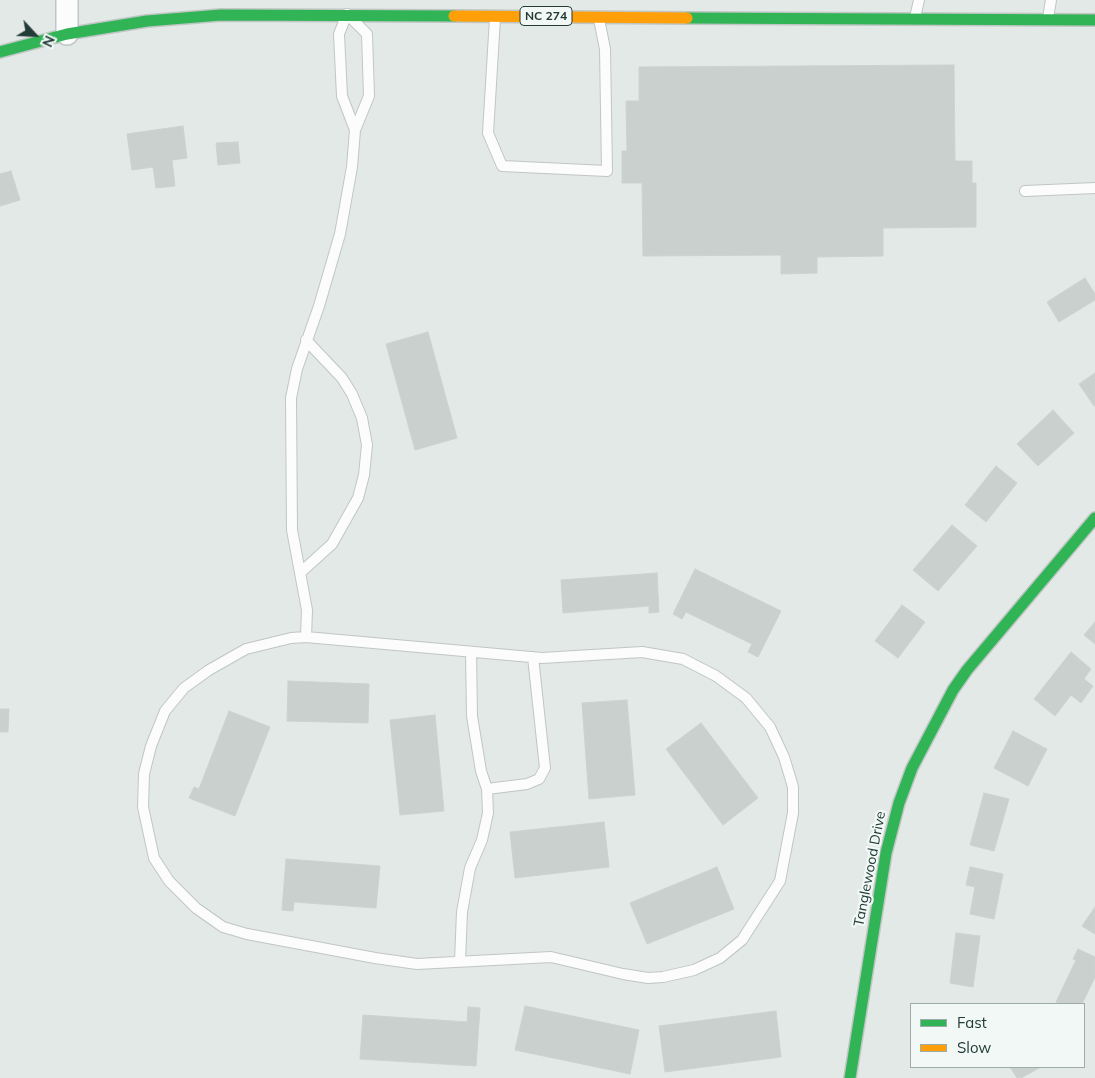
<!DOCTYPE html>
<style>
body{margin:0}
#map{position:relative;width:1095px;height:1078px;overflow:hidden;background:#e3e9e6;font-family:Mulish,sans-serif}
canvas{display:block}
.legend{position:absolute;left:910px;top:1003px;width:175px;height:65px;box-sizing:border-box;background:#f1f8f5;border:1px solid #9eaca9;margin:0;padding:6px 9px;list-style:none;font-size:15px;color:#223b37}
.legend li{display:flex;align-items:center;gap:10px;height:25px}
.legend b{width:25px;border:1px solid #9eaca9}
.north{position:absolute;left:10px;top:10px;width:50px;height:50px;-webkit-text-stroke:4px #f1f8f5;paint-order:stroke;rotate:115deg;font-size:14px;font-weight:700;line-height:20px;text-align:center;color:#223b37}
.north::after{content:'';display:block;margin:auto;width:18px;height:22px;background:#223b37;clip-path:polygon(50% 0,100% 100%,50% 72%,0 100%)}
</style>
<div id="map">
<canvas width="1095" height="1078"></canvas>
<ul class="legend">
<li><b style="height:6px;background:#30b455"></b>Fast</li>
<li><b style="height:6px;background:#ff9f0a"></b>Slow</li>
</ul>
<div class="north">N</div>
</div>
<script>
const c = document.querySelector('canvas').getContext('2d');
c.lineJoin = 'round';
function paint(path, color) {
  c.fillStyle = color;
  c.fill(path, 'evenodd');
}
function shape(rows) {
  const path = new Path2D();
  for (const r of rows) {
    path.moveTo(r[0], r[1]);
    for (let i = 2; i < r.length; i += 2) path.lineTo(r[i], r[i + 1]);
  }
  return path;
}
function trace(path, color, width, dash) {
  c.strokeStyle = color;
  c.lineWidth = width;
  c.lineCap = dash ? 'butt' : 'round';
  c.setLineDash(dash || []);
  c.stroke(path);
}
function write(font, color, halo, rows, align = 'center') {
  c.font = font + ' Mulish,sans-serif';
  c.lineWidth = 4.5;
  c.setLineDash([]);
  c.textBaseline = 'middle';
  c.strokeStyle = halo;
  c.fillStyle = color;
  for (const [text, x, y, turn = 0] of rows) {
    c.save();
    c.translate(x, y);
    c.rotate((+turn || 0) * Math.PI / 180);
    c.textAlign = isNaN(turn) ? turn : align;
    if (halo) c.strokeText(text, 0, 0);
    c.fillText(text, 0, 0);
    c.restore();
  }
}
const building = shape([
 [954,65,955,161,972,161,972,183,976,183,976,227,883,228,883,256,817,257,817,273,781,274,781,255,643,256,642,183,622,183,622,151,627,151,626,101,639,101,639,67,954,65],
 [183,126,187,158,172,160,175,186,156,188,153,167,132,170,127,134,183,126],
 [238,142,240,163,218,165,216,143,238,142],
 [11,171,20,200,0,206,0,174,11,171],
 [1085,278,1095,294,1095,300,1059,322,1047,302,1085,278],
 [428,332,457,438,415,450,386,344,428,332],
 [1095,373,1095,406,1094,406,1079,384,1095,373],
 [1053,410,1074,433,1038,466,1017,444,1053,410],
 [996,466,1017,483,986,522,965,505,996,466],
 [952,525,977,546,938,591,913,570,952,525],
 [695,569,781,611,758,657,748,652,752,644,686,612,682,619,673,614,695,569],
 [657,573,659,612,649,613,649,606,563,613,561,580,657,573],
 [902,605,925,622,898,658,875,641,902,605],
 [1095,622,1095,644,1084,635,1095,622],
 [1071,652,1091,669,1084,679,1093,686,1081,703,1071,695,1055,716,1034,699,1071,652],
 [288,681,369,684,368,723,287,721,288,681],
 [627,700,635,795,589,799,582,703,627,700],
 [0,709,9,709,8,732,0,732,0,709],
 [229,711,270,727,235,816,189,798,194,787,199,789,229,711],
 [435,715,444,811,400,815,390,720,435,715],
 [701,723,758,798,723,825,666,749,701,723],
 [1013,731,1047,749,1028,786,994,768,1013,731],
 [984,793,1009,799,994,851,970,845,984,793],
 [604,822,609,867,515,878,510,832,604,822],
 [286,859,380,866,376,908,294,902,293,911,282,910,286,859],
 [717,867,734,909,647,944,630,903,717,867],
 [970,867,1003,874,994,919,970,914,975,887,966,885,970,867],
 [1095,907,1095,934,1082,926,1095,907],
 [956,933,980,936,973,987,950,983,956,933],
 [1078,949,1095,957,1095,977,1082,1004,1060,1004,1056,1002,1076,960,1073,959,1078,949],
 [525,1006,639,1030,630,1074,515,1050,525,1006],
 [468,1007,480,1008,476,1066,360,1059,363,1015,467,1022,468,1007],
 [776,1011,781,1057,665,1072,659,1026,776,1011],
 [1010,1067,1041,1067,1021,1078,1017,1078,1010,1067]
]);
const lane = shape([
 [495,18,488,133,502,166,607,171,605,49,599,19],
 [915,18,919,0],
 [1048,18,1051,0],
 [1025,191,1095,188],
 [300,573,332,544,358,498,364,475,367,445,362,418,352,394,342,378,306,340],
 [306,637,542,658,642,652,683,659,716,676,746,698,770,727,784,757,793,787,793,813,780,881,742,940,720,958,694,970,663,977,648,978,623,974,551,957,417,964,375,958,247,934,223,927,196,908,169,881,154,858,143,807,144,774,151,746,165,711,184,688,209,670,246,649,291,638,306,637],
 [306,637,307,610,292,530,291,398,297,369,319,306,340,234,352,167,355,130,369,96,367,34,347,14,339,34,342,96,355,130],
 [487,789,527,784,539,779,545,768,533,657],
 [460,961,462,912,470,868,482,840,488,813,487,789,481,771,472,716,471,652]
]);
const street = shape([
 [67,0,67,34]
]);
const fast = shape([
 [687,18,1095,20],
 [0,52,67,34,147,21,221,15,454,16],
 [850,1078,886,853,899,803,912,768,953,690,967,670,1095,518]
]);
const slow = shape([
 [454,16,687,18]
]);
const shields = [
 [546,16,52]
];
const shieldNames = [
 ["NC 274",546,16]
];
const streetNames = [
 ["Tanglewood Drive",870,869,-79]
];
paint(building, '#cad0ce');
trace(building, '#ccd2cf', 1);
trace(lane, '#c0c6c4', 12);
trace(street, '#c0c6c4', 24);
trace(fast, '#bfc6c4', 14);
trace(slow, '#bfc6c4', 14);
trace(lane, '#fbfcfb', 10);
trace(street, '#fbfcfb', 21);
trace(fast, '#30b455', 11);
trace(slow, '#ff9f0a', 11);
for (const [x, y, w] of shields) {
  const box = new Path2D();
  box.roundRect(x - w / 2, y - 9.5, w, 19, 4);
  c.fillStyle = '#f1f8f5';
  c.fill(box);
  trace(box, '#223b37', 1);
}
write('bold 12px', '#223b37', null, shieldNames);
write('14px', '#223b37', '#f1f8f5', streetNames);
</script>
